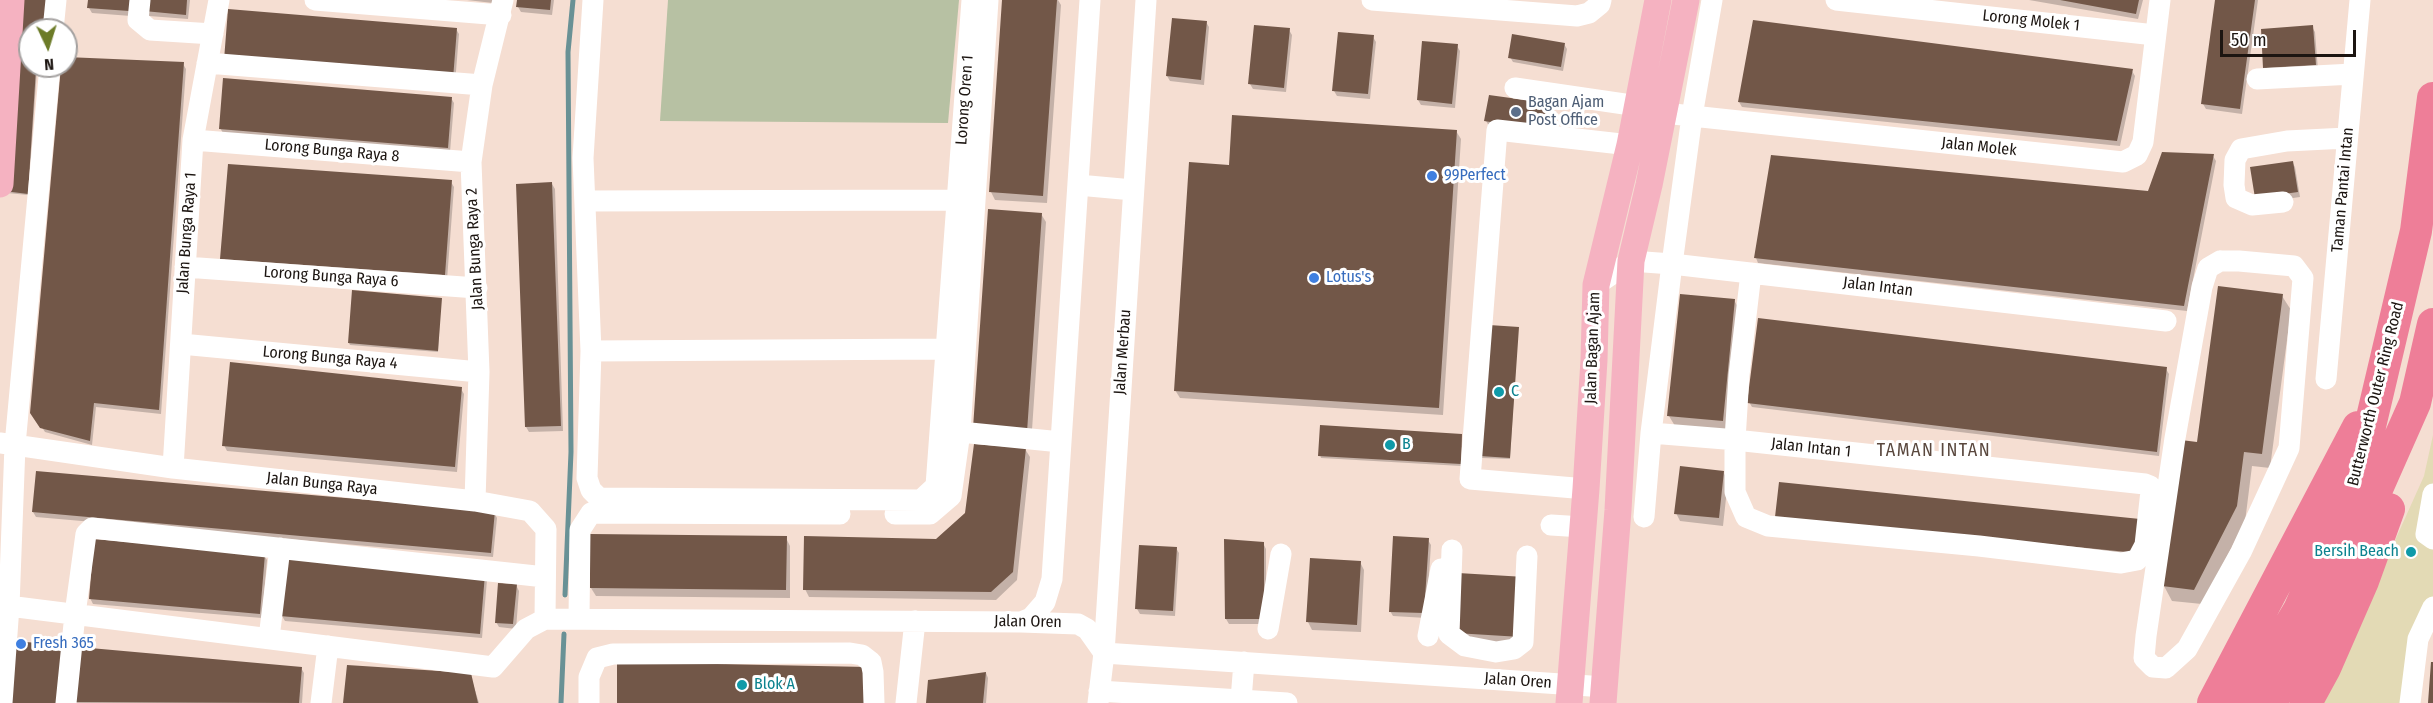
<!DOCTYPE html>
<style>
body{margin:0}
#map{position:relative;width:2433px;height:703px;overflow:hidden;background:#f5ded2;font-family:"Fira Sans Condensed",sans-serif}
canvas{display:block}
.north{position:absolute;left:18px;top:18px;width:60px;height:60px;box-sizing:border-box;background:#fff;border:2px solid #a4a1a0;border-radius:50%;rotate:176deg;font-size:16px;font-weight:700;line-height:24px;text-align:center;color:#1c1511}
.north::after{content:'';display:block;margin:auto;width:21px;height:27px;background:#6c7b28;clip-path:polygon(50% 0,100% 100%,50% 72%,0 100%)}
.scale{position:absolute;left:2220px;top:30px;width:136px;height:27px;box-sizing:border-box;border:3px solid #1c1511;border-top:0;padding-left:8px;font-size:18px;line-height:21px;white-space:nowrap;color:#1c1511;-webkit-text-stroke:4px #fff;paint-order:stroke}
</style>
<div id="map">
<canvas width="2433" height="703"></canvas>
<div class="north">N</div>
<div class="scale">50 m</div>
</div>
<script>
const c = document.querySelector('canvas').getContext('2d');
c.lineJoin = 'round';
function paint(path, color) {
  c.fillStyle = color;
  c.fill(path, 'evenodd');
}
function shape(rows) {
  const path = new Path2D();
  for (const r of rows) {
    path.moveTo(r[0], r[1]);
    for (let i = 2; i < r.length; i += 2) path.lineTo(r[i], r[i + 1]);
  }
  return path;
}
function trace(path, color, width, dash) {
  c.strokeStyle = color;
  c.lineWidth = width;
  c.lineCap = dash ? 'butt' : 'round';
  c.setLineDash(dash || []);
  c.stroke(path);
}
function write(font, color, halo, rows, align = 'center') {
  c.font = font + ' "Fira Sans Condensed",sans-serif';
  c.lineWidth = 6;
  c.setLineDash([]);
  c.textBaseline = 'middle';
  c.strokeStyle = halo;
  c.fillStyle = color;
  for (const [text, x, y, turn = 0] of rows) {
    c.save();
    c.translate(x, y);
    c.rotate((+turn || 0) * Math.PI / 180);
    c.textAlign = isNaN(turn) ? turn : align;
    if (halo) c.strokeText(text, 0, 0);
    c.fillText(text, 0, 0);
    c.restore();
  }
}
const green = shape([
 [668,0,959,0,948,123,660,121]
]);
const sand = shape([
 [2433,435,2433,628,2424,643,2420,703,2322,703,2424,476]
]);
const shadow = shape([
 [89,0,132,0,131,16,92,13,89,8],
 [146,0,190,0,188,19,149,16],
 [467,0,493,0,493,3],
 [518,0,554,0,552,15,521,12,518,7],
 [1004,0,1058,0,1061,5,1047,203,995,200,991,192],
 [2029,0,2143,0,2138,19],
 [2217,0,2258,0,2242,114,2206,109,2203,104],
 [230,10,456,29,459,34,455,84],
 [1206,22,1209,27,1204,85,1170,81,1167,76],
 [2312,27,2315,32,2318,70,2268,73,2265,68,2262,30],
 [30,30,30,66,45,71,37,70,28,195,7,193],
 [1289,30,1292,35,1286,92,1253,89,1250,84],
 [1373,37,1376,42,1370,99,1337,96,1334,91],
 [1564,44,1567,49,1563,71,1513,62,1510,57],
 [1457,46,1460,51,1455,108,1421,105,1418,100],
 [66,59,183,64,186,69,161,414,96,407,92,445,45,432,32,412,63,66,66,66],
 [2132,71,2135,76,2120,146,1742,107,1739,102],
 [451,98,454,103,450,152,223,133,220,128],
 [1546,105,1550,113,1547,137,1491,129,1486,121],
 [1456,131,1461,139,1443,415,1180,398,1175,390,1231,167],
 [2213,156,2216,161,2187,311,1758,263,1756,258,2149,193],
 [2292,162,2295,167,2300,197,2259,203],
 [229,165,451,182,454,187,447,280,225,263],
 [552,184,555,189,563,431,529,432,526,427,518,185],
 [1041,214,1046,222,1032,430,979,436],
 [2282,296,2291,310,2270,468,2252,466,2245,522,2202,604,2172,601,2164,586,2199,444],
 [441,299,438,352,350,345,349,343],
 [1734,300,1740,311,1728,431,1675,426,1669,416],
 [1518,329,1510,459,1482,458,1481,456],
 [2166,369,2169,374,2159,456,1752,407,1749,402],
 [461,389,464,394,457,472,227,451,224,445],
 [1462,435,1461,466,1321,458,1320,455],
 [1025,449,1030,457,1017,580,996,600,809,597,805,589,937,540,966,513],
 [37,472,494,512,497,518,493,557,36,517,33,512],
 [1723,472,1728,480,1723,526,1680,521,1676,513],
 [2139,520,2139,557,1780,521],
 [786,538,790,546,790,598,596,596,591,588],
 [1428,540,1431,545,1426,618,1393,616,1390,611],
 [1263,543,1266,549,1266,624,1229,624,1226,619],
 [1176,548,1179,553,1175,616,1140,614,1137,609],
 [264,555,267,560,262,618,93,604,90,598],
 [1311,560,1360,562,1364,570,1361,632,1312,630,1308,622],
 [1460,574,1525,645,1461,641],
 [487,580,482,638,285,621,282,616],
 [516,585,519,591,516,629,499,627,496,622],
 [81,649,301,668,304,673,302,703,76,703],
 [986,673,988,678,986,703,927,703],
 [470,674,479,703,345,703]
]);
const stream = shape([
 [565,595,571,452,568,52,573,0],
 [561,703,564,634]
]);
const building = shape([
 [19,0,50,0,47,30,30,30,30,66,45,66,45,70,36,69,28,194,4,191],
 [88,0,130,0,129,11,87,8],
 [145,0,187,0,186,15,144,11],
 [517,0,551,0,550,10,516,7],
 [1002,0,1057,0,1043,196,989,192],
 [2060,0,2139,0,2136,14],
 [2215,0,2255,0,2240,109,2201,104],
 [228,9,457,28,453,79,224,60],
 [1172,18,1207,21,1201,80,1166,76],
 [1753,20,2133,69,2117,141,1738,102],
 [1254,25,1290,28,1284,88,1248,84],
 [2313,25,2316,65,2263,68,2261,29],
 [1338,32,1374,35,1368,94,1332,91],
 [1512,34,1565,43,1561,67,1508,58],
 [1422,41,1458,44,1452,104,1417,100],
 [66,57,184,62,159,410,94,403,90,441,40,428,30,413,61,66,66,66],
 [223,78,452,97,448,148,219,129],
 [1489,95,1547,103,1543,130,1484,121],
 [1232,115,1457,130,1439,408,1174,391,1189,162,1229,165],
 [2162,152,2214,154,2184,306,1754,258,1771,155,2148,191],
 [2293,161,2298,192,2255,198,2250,167],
 [228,164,452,180,445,275,220,259],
 [552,182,561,426,525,427,516,184],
 [988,209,1042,213,1027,432,973,428],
 [2218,286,2283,294,2262,454,2244,452,2237,506,2194,590,2162,586,2181,440,2197,442],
 [352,290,442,298,438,351,348,343],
 [1680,294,1735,299,1723,421,1667,416],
 [1758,318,2167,367,2157,452,1747,403],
 [1489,325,1519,327,1510,458,1480,456],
 [230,362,462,387,455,467,222,446],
 [1320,425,1462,434,1461,464,1318,456],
 [974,444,1026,448,1013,572,991,592,803,590,804,536,936,539,965,513],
 [1680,466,1724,471,1719,518,1674,514],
 [36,471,495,511,491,553,32,512],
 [1779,482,2140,519,2137,553,1775,517],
 [590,534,787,536,786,590,590,588],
 [1393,536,1429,538,1424,613,1389,612],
 [94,539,265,554,260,614,89,599],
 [1224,539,1264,542,1264,619,1225,619],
 [1139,545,1177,547,1173,611,1135,609],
 [286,556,485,574,480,634,280,616],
 [1310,558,1361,561,1357,625,1306,622],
 [1458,573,1525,577,1521,637,1455,633],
 [498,583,517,584,513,624,495,623],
 [13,641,64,645,58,703,8,703],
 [79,647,302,667,299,703,74,702],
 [617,662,868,667,867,703,617,703],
 [2431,662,2433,662,2433,703,2428,703],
 [347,665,471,673,478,703,343,703],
 [986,672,983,703,926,703,928,680]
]);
const minor = shape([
 [140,0,138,20,150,30,213,34],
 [315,0,501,15],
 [593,0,583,158,591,351,587,478,591,490,599,498,921,500,936,486,972,0],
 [1372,0,1577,16,1589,13,1600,4,1601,0],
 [1836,0,2155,35],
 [53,30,56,0],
 [207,63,482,85],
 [2257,79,2353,74],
 [1515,88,1638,106],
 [1664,113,2123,162,2137,155,2143,142,2160,0],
 [193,140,471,162],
 [1078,185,1133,190],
 [585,201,958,200],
 [2283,202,2252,205,2236,198,2234,185,2235,160,2241,149,2287,141,2347,138],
 [2220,261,2239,261,2294,266,2303,278,2289,448,2241,552,2187,649,2166,668,2153,667,2144,658,2146,636,2175,438,2202,287,2208,268,2220,261],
 [185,267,477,288],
 [1596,285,1631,261,1672,264,2166,321],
 [181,344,479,372],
 [591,351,947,349],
 [2326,379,2360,0],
 [960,432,1061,442],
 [1651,433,1725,439,1735,440,2145,484,2150,486,2151,491,2145,545,2137,560,2121,563,1979,546,1768,526,1746,517,1735,492,1735,440,1739,375,1751,273],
 [0,443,173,468,475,501,530,511,546,529,545,619],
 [173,468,193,140,219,0],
 [1586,489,1470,479,1497,130,1630,145],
 [2433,494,2426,534,2433,539],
 [475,501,479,372,471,162,482,85,503,0],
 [895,514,930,514,951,496,960,432,988,0],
 [1644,517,1651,433,1672,264,1692,116,1712,0],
 [1551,525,1583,527],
 [1452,550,1449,634,1465,646,1496,652,1514,649,1523,642,1527,556],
 [0,605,493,667,526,629,545,619,1021,622,1078,624,1087,629,1104,653,1605,687],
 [579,619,580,530,591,513,840,514],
 [1021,622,1031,618,1045,602,1052,579,1090,0],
 [1268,629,1281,554],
 [1428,636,1441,569],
 [269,638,280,548],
 [1099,691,1287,703],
 [1241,700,1244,662],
 [2,703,9,606,15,445,50,66],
 [66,703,75,614,86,534,92,528,545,577],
 [321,703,328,646],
 [589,703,589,677,597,658,613,654,850,653,862,655,871,662,873,672,874,703],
 [906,703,915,621],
 [1098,703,1104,653,1146,0],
 [2410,703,2418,639,2433,607]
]);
const major = shape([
 [0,184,11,0],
 [1569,703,1586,489,1594,360,1596,285,1630,145,1658,0],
 [1603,703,1618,510,1631,261,1649,185,1686,0]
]);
const highway = shape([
 [2213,703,2358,427],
 [2244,703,2299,610,2358,477,2416,231,2433,98],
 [2271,703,2319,620,2415,403,2433,324],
 [2306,703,2325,668,2363,581,2389,509]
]);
const markers = [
 [1516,112,6,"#5c6f8a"],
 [1432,176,6,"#3f7fe0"],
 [1314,278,6,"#3f7fe0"],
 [1499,392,6,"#0f9aa8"],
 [1390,445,6,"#0f9aa8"],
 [2411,552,6,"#0f9aa8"],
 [21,644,6,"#3f7fe0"],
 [742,685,6,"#0f9aa8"]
];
const streetNames = [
 ["Lorong Molek 1",2031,21,6],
 ["Lorong Oren 1",965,100,-86],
 ["Jalan Molek",1979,147,6],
 ["Lorong Bunga Raya 8",332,151,5],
 ["Taman Pantai Intan",2343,190,-85],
 ["Jalan Bunga Raya 1",187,233,-86],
 ["Jalan Bunga Raya 2",475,249,-93],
 ["Lorong Bunga Raya 6",331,277,4],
 ["Jalan Intan",1878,287,7],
 ["Jalan Bagan Ajam",1593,348,-88],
 ["Jalan Merbau",1123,352,-86],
 ["Lorong Bunga Raya 4",330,358,5],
 ["Butterworth Outer Ring Road",2376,394,-76],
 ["Jalan Intan 1",1811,448,6],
 ["Jalan Bunga Raya",322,484,6],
 ["Jalan Oren",1028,622,1],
 ["Jalan Oren",1518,681,4]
];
const serviceNames = [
 ["Bagan Ajam",1528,103],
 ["Post Office",1528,121]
];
const shopNames = [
 ["99Perfect",1444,176],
 ["Lotus's",1326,278],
 ["Fresh 365",33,644]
];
const cultureNames = [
 ["C",1511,392],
 ["B",1402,445],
 ["Bersih Beach",2399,552,"right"],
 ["Blok A",754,685]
];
const neighbourhoodNames = [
 ["TAMAN INTAN",1934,451]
];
paint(green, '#b7c1a3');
paint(sand, '#e3dab5');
paint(shadow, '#0003');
trace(stream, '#699195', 5);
paint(building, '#725748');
trace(minor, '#fff', 21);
trace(major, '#f5b2c1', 27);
trace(highway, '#ee7e98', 32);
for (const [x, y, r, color] of markers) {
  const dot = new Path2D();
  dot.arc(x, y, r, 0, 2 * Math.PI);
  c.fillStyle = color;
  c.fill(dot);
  trace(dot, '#fff', 2);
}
write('16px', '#1c1511', '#fff', streetNames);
write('16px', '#4e5e75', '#fff', serviceNames, 'left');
write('16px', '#366cbe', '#fff', shopNames, 'left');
write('16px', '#0d838f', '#fff', cultureNames, 'left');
c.letterSpacing = '1.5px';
write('18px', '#5a483e', '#fff', neighbourhoodNames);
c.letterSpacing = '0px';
</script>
